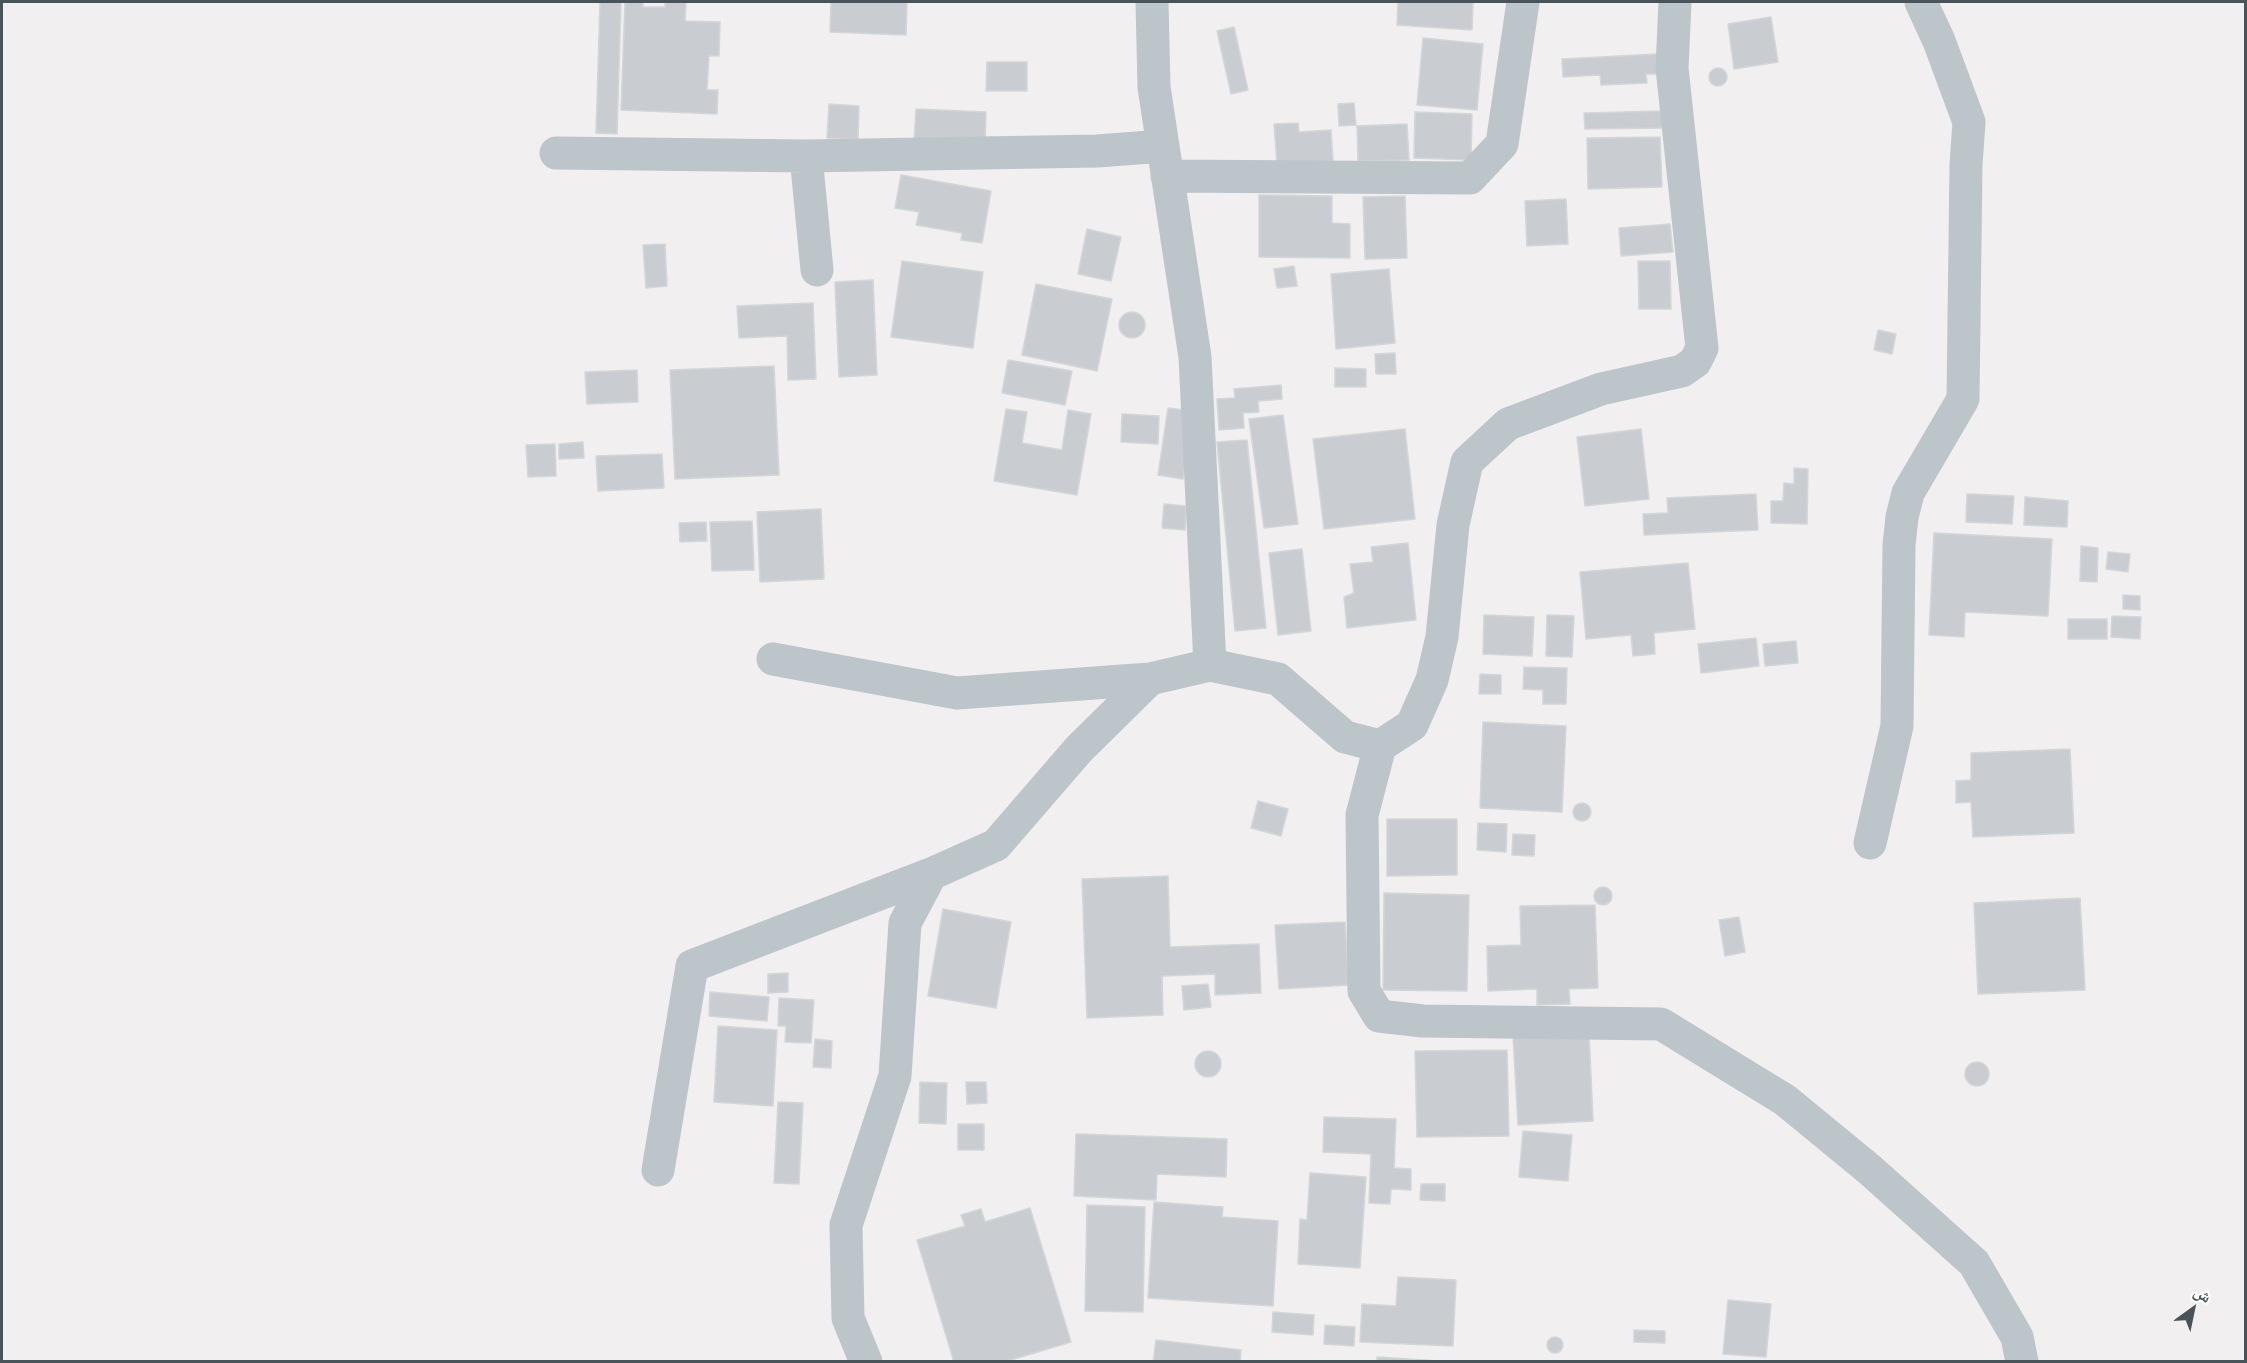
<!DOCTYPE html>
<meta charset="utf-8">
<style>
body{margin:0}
#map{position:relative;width:2247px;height:1363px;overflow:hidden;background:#f1efef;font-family:"Archivo Narrow","Noto Naskh Arabic",sans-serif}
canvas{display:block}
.frame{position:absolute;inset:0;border:3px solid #49545a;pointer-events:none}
.north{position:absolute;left:2163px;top:1279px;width:60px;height:60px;-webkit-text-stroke:4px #fff;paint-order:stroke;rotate:33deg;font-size:16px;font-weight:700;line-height:24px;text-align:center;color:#49545a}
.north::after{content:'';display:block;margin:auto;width:21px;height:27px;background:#49545a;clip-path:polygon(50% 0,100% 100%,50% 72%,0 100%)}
</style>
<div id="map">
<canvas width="2247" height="1363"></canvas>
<div class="frame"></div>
<div class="north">ش</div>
</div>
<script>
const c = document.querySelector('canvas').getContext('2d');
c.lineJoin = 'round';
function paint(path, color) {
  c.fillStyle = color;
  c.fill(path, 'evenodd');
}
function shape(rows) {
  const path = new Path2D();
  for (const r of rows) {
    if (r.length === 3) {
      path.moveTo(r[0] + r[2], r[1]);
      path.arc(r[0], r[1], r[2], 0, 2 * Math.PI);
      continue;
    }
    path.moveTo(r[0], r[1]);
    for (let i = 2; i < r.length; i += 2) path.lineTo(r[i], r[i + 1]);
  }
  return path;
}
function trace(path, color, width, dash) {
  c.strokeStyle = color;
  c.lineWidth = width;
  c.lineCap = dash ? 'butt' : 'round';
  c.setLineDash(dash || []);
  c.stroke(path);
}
const building = shape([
 [600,2,621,2,617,134,596,133,600,2],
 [625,2,643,2,643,7,665,7,665,2,686,2,685,21,720,22,719,56,709,56,707,90,718,90,717,114,621,110,625,2],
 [831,2,907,2,906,35,830,32,831,2],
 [1398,2,1473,2,1472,30,1397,25,1398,2],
 [1771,17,1778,62,1734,69,1728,24,1771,17],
 [1234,27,1248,90,1231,94,1217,31,1234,27],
 [1423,38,1483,44,1477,110,1417,105,1423,38],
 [1657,54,1658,74,1646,74,1647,83,1601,85,1600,75,1563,77,1562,59,1657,54],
 [987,62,1027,62,1027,91,986,91,987,62],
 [1718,77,9],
 [1354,103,1356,125,1339,126,1338,104,1354,103],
 [829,104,859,106,858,139,827,138,829,104],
 [916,109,986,112,985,143,914,141,916,109],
 [1662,111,1662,128,1585,129,1584,113,1662,111],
 [1415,112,1472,114,1471,160,1414,158,1415,112],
 [1298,123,1299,132,1331,130,1333,161,1277,164,1274,124,1298,123],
 [1407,124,1409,160,1358,161,1357,126,1407,124],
 [1660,137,1662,187,1588,189,1587,138,1660,137],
 [901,175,991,191,982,243,961,240,962,233,916,225,919,212,895,208,901,175],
 [1259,195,1332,196,1332,223,1350,224,1350,258,1259,257,1259,195],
 [1405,196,1407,258,1365,259,1363,197,1405,196],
 [1566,199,1568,244,1527,246,1525,201,1566,199],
 [1670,224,1673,252,1621,256,1619,228,1670,224],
 [1087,229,1121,237,1111,281,1078,274,1087,229],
 [665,244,667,286,646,288,643,245,665,244],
 [902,261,983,272,973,348,891,337,902,261],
 [1638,261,1670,261,1671,309,1639,309,1638,261],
 [1294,266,1297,286,1277,288,1274,269,1294,266],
 [1389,269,1395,343,1336,349,1331,274,1389,269],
 [873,280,877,375,839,377,835,282,873,280],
 [1036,284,1112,299,1097,371,1022,355,1036,284],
 [813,303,816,379,788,380,787,336,739,338,737,306,813,303],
 [1132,325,13],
 [1878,330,1896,334,1892,354,1874,350,1878,330],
 [1395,353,1396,374,1376,374,1375,354,1395,353],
 [1008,360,1072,371,1065,405,1002,393,1008,360],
 [774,366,779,475,675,479,670,370,774,366],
 [1335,368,1366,369,1366,387,1335,387,1335,368],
 [637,370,638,402,587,404,585,372,637,370],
 [1281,385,1282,399,1258,401,1259,412,1243,413,1244,428,1219,430,1217,399,1235,398,1234,389,1281,385],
 [1168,408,1193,411,1183,479,1158,475,1168,408],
 [1006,409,1027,412,1022,443,1062,450,1068,410,1091,414,1077,495,994,481,1006,409],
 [1122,414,1159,416,1158,444,1121,442,1122,414],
 [1283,415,1298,524,1264,528,1249,419,1283,415],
 [1405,429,1415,519,1324,529,1313,439,1405,429],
 [1641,429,1649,499,1585,506,1577,437,1641,429],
 [1247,440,1266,628,1235,631,1217,442,1247,440],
 [583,442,584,458,559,459,559,444,583,442],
 [555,444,556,476,528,477,526,445,555,444],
 [662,454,664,488,598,491,596,456,662,454],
 [1794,468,1808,469,1807,524,1771,523,1771,501,1783,501,1784,483,1794,484,1794,468],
 [1756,494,1758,530,1644,535,1643,514,1668,513,1667,498,1756,494],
 [1967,494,2014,496,2012,524,1966,522,1967,494],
 [2025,497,2068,501,2067,527,2024,525,2025,497],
 [1164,504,1186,506,1185,530,1162,528,1164,504],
 [821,509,824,579,760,582,757,512,821,509],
 [752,521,754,570,712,571,710,522,752,521],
 [706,522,707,541,680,542,679,523,706,522],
 [1934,533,2052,539,2048,616,1965,612,1964,637,1929,635,1934,533],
 [1408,543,1416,620,1347,628,1344,597,1354,593,1350,564,1373,562,1371,547,1408,543],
 [2081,546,2098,548,2097,582,2080,581,2081,546],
 [1302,549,1311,631,1278,635,1269,553,1302,549],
 [2108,552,2130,554,2128,572,2106,569,2108,552],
 [1688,563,1695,629,1654,633,1655,654,1633,656,1631,635,1586,639,1580,572,1688,563],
 [2123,595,2140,596,2140,610,2123,609,2123,595],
 [1484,615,1534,617,1532,656,1483,654,1484,615],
 [1547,615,1574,616,1572,657,1546,656,1547,615],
 [2112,616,2141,617,2140,639,2111,637,2112,616],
 [2068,619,2107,619,2107,639,2068,639,2068,619],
 [1756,638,1759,666,1701,673,1698,644,1756,638],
 [1796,641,1798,663,1765,666,1763,644,1796,641],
 [1524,667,1567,668,1566,704,1543,704,1543,690,1523,689,1524,667],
 [1480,674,1501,675,1501,694,1479,694,1480,674],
 [1483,722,1566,726,1562,812,1480,808,1483,722],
 [2070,749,2074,833,1973,837,1971,802,1956,803,1956,781,1971,780,1971,753,2070,749],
 [1258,801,1288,809,1281,836,1251,828,1258,801],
 [1582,812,9],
 [1387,819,1457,819,1457,875,1387,876,1387,819],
 [1478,823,1507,824,1506,852,1477,850,1478,823],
 [1513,834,1535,835,1534,856,1512,855,1513,834],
 [1168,876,1170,947,1259,944,1261,993,1215,995,1215,974,1162,976,1163,1015,1087,1018,1082,879,1168,876],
 [1603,896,9],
 [1384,893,1469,895,1467,991,1383,990,1384,893],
 [2080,898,2085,990,1978,994,1974,903,2080,898],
 [1595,905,1598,988,1569,989,1570,1004,1537,1005,1537,989,1488,991,1487,946,1521,945,1520,906,1595,905],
 [943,909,1011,922,996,1008,928,996,943,909],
 [1739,917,1745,952,1725,956,1719,920,1739,917],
 [1345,922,1349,985,1279,989,1275,925,1345,922],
 [788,973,788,992,768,993,768,974,788,973],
 [1208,984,1211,1007,1184,1010,1182,986,1208,984],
 [710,992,769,997,767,1021,709,1016,710,992],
 [779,998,814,1000,811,1043,785,1042,786,1026,778,1026,779,998],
 [718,1026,777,1030,773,1106,714,1102,718,1026],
 [1589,1033,1593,1121,1518,1125,1513,1036,1589,1033],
 [815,1039,832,1041,831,1068,813,1067,815,1039],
 [1507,1050,1509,1136,1417,1137,1415,1051,1507,1050],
 [1208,1064,13],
 [1977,1074,12],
 [920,1082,947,1083,946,1124,919,1123,920,1082],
 [966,1082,986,1082,987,1103,967,1104,966,1082],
 [778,1102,803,1103,799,1184,774,1183,778,1102],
 [1324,1117,1396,1119,1394,1168,1411,1169,1411,1190,1391,1189,1390,1204,1369,1203,1371,1154,1323,1152,1324,1117],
 [958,1124,984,1124,984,1150,958,1150,958,1124],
 [1523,1131,1572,1135,1568,1181,1519,1177,1523,1131],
 [1076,1134,1227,1139,1226,1177,1157,1174,1156,1200,1074,1196,1076,1134],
 [1310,1173,1366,1177,1360,1268,1298,1264,1300,1219,1307,1220,1310,1173],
 [1421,1184,1445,1184,1445,1201,1420,1200,1421,1184],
 [1154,1202,1223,1207,1222,1217,1278,1221,1273,1306,1148,1298,1154,1202],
 [1087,1205,1145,1207,1143,1312,1085,1311,1087,1205],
 [1030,1208,1071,1342,1004,1362,954,1362,917,1240,965,1226,961,1215,981,1209,985,1222,1030,1208],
 [1398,1277,1456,1280,1453,1346,1360,1342,1362,1304,1396,1306,1398,1277],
 [1728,1300,1771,1304,1766,1357,1723,1354,1728,1300],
 [1273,1312,1314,1315,1313,1335,1272,1332,1273,1312],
 [1325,1325,1355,1327,1354,1346,1324,1344,1325,1325],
 [1634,1330,1665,1331,1665,1343,1634,1342,1634,1330],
 [1555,1345,8],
 [1156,1340,1241,1350,1240,1362,1153,1362,1156,1340],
 [1377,1357,1455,1362,1377,1362,1377,1357]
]);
const minor = shape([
 [1152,2,1154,87,1195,357,1210,665,1278,679,1345,737,1380,746,1412,725,1432,680,1442,637,1453,525,1467,462,1508,424,1601,389,1682,371,1695,362,1702,348,1672,68,1675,2],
 [556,153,806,156,1097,151,1163,146],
 [806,156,817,270],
 [1167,176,1470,178,1502,144,1523,2],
 [773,659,957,693,1150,679],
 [1380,746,1362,815,1364,991,1379,1016,1423,1021,1661,1024,1785,1100,1869,1169,1974,1263,2017,1337,2022,1362],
 [1870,843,1897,726,1899,545,1902,517,1908,493,1963,399,1966,165,1969,122,1939,41,1921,2],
 [658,1170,692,966,931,874],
 [866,1362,848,1318,846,1225,895,1076,905,923,931,874,996,845,1079,749,1150,679,1210,665]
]);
paint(building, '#c9cdd1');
trace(building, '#d3d6d9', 1.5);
trace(minor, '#bcc5ca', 33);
</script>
